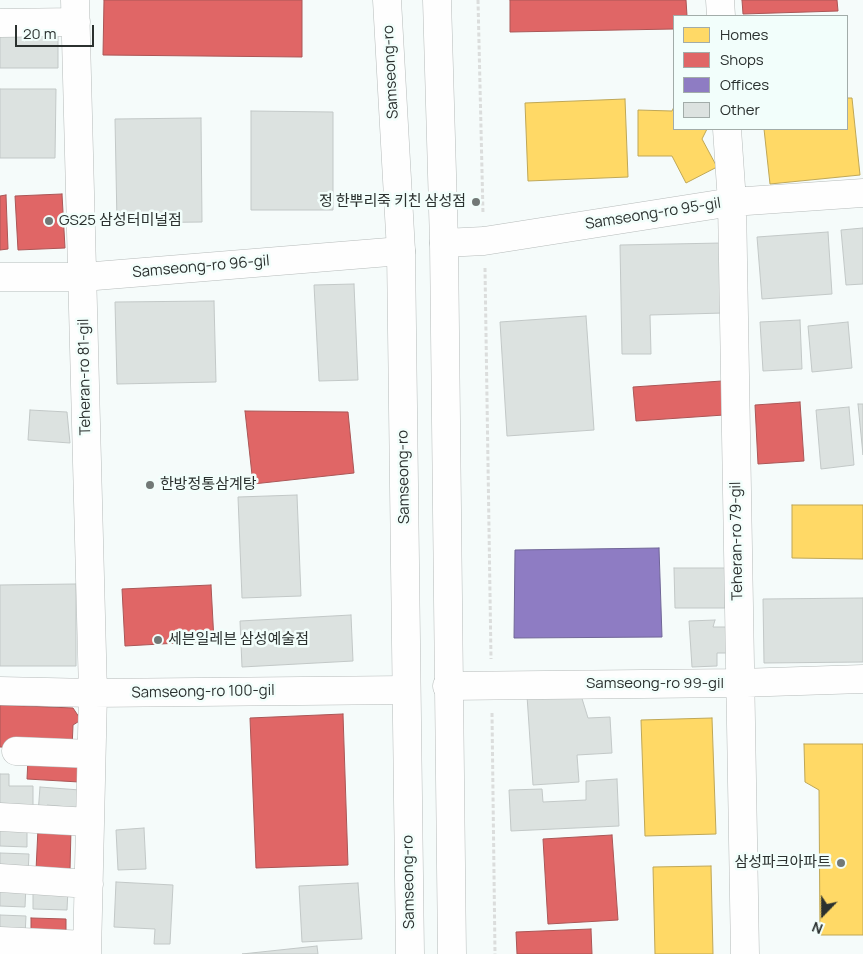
<!DOCTYPE html>
<meta charset="utf-8">
<style>
body{margin:0}
#map{position:relative;width:863px;height:954px;overflow:hidden;background:#f5fbfa;font-family:Manrope,sans-serif}
canvas{display:block}
.legend{position:absolute;left:673px;top:15px;width:175px;height:115px;box-sizing:border-box;background:#f2fefb;border:1px solid #a2aca9;margin:0;padding:6px 9px;list-style:none;font-size:15px;color:#2b312f}
.legend li{display:flex;align-items:center;gap:10px;height:25px}
.legend b{width:25px;border:1px solid #a2aca9}
.north{position:absolute;left:798px;top:889px;width:50px;height:50px;-webkit-text-stroke:4px #f2fefb;paint-order:stroke;rotate:202deg;font-size:14px;font-weight:700;line-height:20px;text-align:center;color:#2b312f}
.north::after{content:'';display:block;margin:auto;width:18px;height:22px;background:#2b312f;clip-path:polygon(50% 0,100% 100%,50% 72%,0 100%)}
.scale{position:absolute;left:15px;top:25px;width:79px;height:22px;box-sizing:border-box;border:2px solid #2b312f;border-top:0;padding-left:6px;font-size:15px;line-height:18px;white-space:nowrap;color:#2b312f;-webkit-text-stroke:4px #f2fefb;paint-order:stroke}
</style>
<div id="map">
<canvas width="863" height="954"></canvas>
<ul class="legend">
<li><b style="height:14px;background:#ffd966"></b>Homes</li>
<li><b style="height:14px;background:#e06666"></b>Shops</li>
<li><b style="height:14px;background:#8e7cc3"></b>Offices</li>
<li><b style="height:14px;background:#dce2e0"></b>Other</li>
</ul>
<div class="north">N</div>
<div class="scale">20 m</div>
</div>
<script>
const c = document.querySelector('canvas').getContext('2d');
c.lineJoin = 'round';
function paint(path, color) {
  c.fillStyle = color;
  c.fill(path, 'evenodd');
}
function shape(rows) {
  const path = new Path2D();
  for (const r of rows) {
    path.moveTo(r[0], r[1]);
    for (let i = 2; i < r.length; i += 2) path.lineTo(r[i], r[i + 1]);
  }
  return path;
}
function trace(path, color, width, dash) {
  c.strokeStyle = color;
  c.lineWidth = width;
  c.lineCap = dash ? 'butt' : 'round';
  c.setLineDash(dash || []);
  c.stroke(path);
}
function write(font, color, halo, rows, align = 'center') {
  c.font = font + ' Manrope,"Noto Sans KR",sans-serif';
  c.lineWidth = 5;
  c.setLineDash([]);
  c.textBaseline = 'middle';
  c.strokeStyle = halo;
  c.fillStyle = color;
  for (const [text, x, y, turn = 0] of rows) {
    c.save();
    c.translate(x, y);
    c.rotate((+turn || 0) * Math.PI / 180);
    c.textAlign = isNaN(turn) ? turn : align;
    if (halo) c.strokeText(text, 0, 0);
    c.fillText(text, 0, 0);
    c.restore();
  }
}
const homes = shape([
 [847,98,852,98,860,175,770,184,764,129,847,129,847,98],
 [625,99,628,177,528,181,525,103,625,99],
 [674,107,674,129,707,129,702,139,717,167,686,183,672,156,638,156,638,110,672,111,674,107],
 [792,505,863,505,863,559,792,558,792,505],
 [712,718,716,834,645,836,641,720,712,718],
 [804,744,863,744,863,935,820,935,819,790,805,782,804,744],
 [711,866,713,954,655,954,653,867,711,866]
]);
const shops = shape([
 [104,0,302,0,302,57,103,55,104,0],
 [510,0,686,0,687,16,674,16,674,29,510,32,510,0],
 [742,0,837,0,838,11,743,14,742,0],
 [62,194,65,248,18,250,15,196,62,194],
 [6,195,8,249,0,250,0,196,6,195],
 [722,381,724,415,636,421,633,387,722,381],
 [800,402,804,461,758,464,755,405,800,402],
 [245,411,348,412,354,473,253,484,245,411],
 [211,585,214,641,125,646,122,589,211,585],
 [0,705,73,708,81,720,73,725,72,749,0,747,0,705],
 [343,714,348,865,256,868,250,718,343,714],
 [28,759,79,762,79,782,27,779,28,759],
 [38,829,71,829,70,870,36,870,38,829],
 [612,835,618,920,548,924,543,839,612,835],
 [31,918,66,919,66,939,31,938,31,918],
 [591,929,592,954,517,954,516,932,591,929]
]);
const offices = shape([
 [659,548,662,637,514,638,515,550,659,548]
]);
const building = shape([
 [0,32,58,32,58,68,0,68,0,32],
 [0,89,56,89,55,158,0,158,0,89],
 [251,111,333,112,333,210,251,210,251,111],
 [201,118,202,222,117,223,115,119,201,118],
 [863,228,863,284,846,285,841,230,863,228],
 [828,232,832,294,762,299,757,237,828,232],
 [722,243,724,313,650,315,651,354,622,354,620,245,722,243],
 [354,284,358,380,319,381,314,285,354,284],
 [214,301,216,382,117,384,115,302,214,301],
 [586,316,594,430,507,436,500,322,586,316],
 [800,320,802,369,763,371,760,322,800,320],
 [848,322,852,368,812,372,808,326,848,322],
 [858,404,863,404,863,455,858,404],
 [849,407,854,465,821,469,816,410,849,407],
 [30,410,67,412,70,443,28,440,30,410],
 [297,495,301,596,242,598,238,497,297,495],
 [674,568,725,568,725,608,675,608,674,568],
 [76,584,76,666,0,666,0,585,76,584],
 [863,598,863,662,764,663,763,599,863,598],
 [351,615,353,661,242,667,240,621,351,615],
 [715,620,713,627,726,627,728,653,717,653,717,666,692,667,689,621,715,620],
 [580,692,588,718,610,717,612,753,577,755,579,782,533,785,527,696,580,692],
 [0,774,9,774,9,786,33,786,33,811,0,810,0,774],
 [617,779,619,826,511,831,509,790,542,789,543,802,586,800,586,781,617,779],
 [40,787,80,790,78,816,66,815,67,807,47,805,47,815,38,814,40,787],
 [0,825,27,826,27,847,0,846,0,825],
 [144,828,146,869,118,870,116,830,144,828],
 [0,853,29,854,28,874,0,873,0,853],
 [116,882,173,885,170,944,154,944,155,929,114,927,116,882],
 [358,883,362,939,302,942,299,886,358,883],
 [0,885,26,886,25,907,0,906,0,885],
 [33,888,68,889,67,910,33,909,33,888],
 [0,915,26,916,25,936,0,935,0,915],
 [317,946,318,954,242,954,317,946]
]);
const path = shape([
 [478,0,483,214],
 [485,268,491,659],
 [492,713,495,954]
]);
const minor = shape([
 [75,0,93,693,87,954],
 [720,0,721,16],
 [0,23,76,22],
 [727,129,732,202,745,954],
 [444,243,484,241,732,202,863,193],
 [0,277,83,277,401,251],
 [447,686,739,683,863,679],
 [0,691,93,693,406,690],
 [16,751,91,754],
 [0,817,90,822],
 [0,878,89,884],
 [0,941,87,945]
]);
const major = shape([
 [387,0,401,251,410,954],
 [437,0,444,243,452,954]
]);
const markers = [
 [476,202,5,"#727876"],
 [49,221,5,"#727876"],
 [150,485,5,"#727876"],
 [158,640,5,"#727876"],
 [841,863,5,"#727876"]
];
const streetNames = [
 ["Samseong-ro",391,72,-93],
 ["Samseong-ro 95-gil",653,214,-9],
 ["Samseong-ro 96-gil",201,267,-5],
 ["Teheran-ro 81-gil",85,377,-91],
 ["Samseong-ro",404,477,-91],
 ["Teheran-ro 79-gil",737,541,-91],
 ["Samseong-ro 99-gil",655,684],
 ["Samseong-ro 100-gil",203,692,-1],
 ["Samseong-ro",409,882,-91]
];
const poiNames = [
 ["정 한뿌리죽 키친 삼성점",466,202,"right"],
 ["GS25 삼성터미널점",59,221],
 ["한방정통삼계탕",160,485],
 ["세븐일레븐 삼성예술점",168,640],
 ["삼성파크아파트",831,863,"right"]
];
paint(homes, '#ffd966');
trace(homes, '#bfa756', 1);
paint(shops, '#e06666');
trace(shops, '#aa5656', 1);
paint(offices, '#8e7cc3');
trace(offices, '#706697', 1);
paint(building, '#dce2e0');
trace(building, '#c2c8c7', 1);
trace(minor, '#b6bbba', 29);
trace(major, '#b6bbba', 29);
trace(path, '#dbdddc', 3, [4, 2.5]);
trace(minor, '#fefefe', 28);
trace(major, '#fefefe', 28);
for (const [x, y, r, color] of markers) {
  const dot = new Path2D();
  dot.arc(x, y, r, 0, 2 * Math.PI);
  c.fillStyle = color;
  c.fill(dot);
  trace(dot, '#f2fefb', 2);
}
write('15px', '#2b312f', '#f2fefb', streetNames);
write('15px', '#2b312f', '#f2fefb', poiNames, 'left');
</script>
